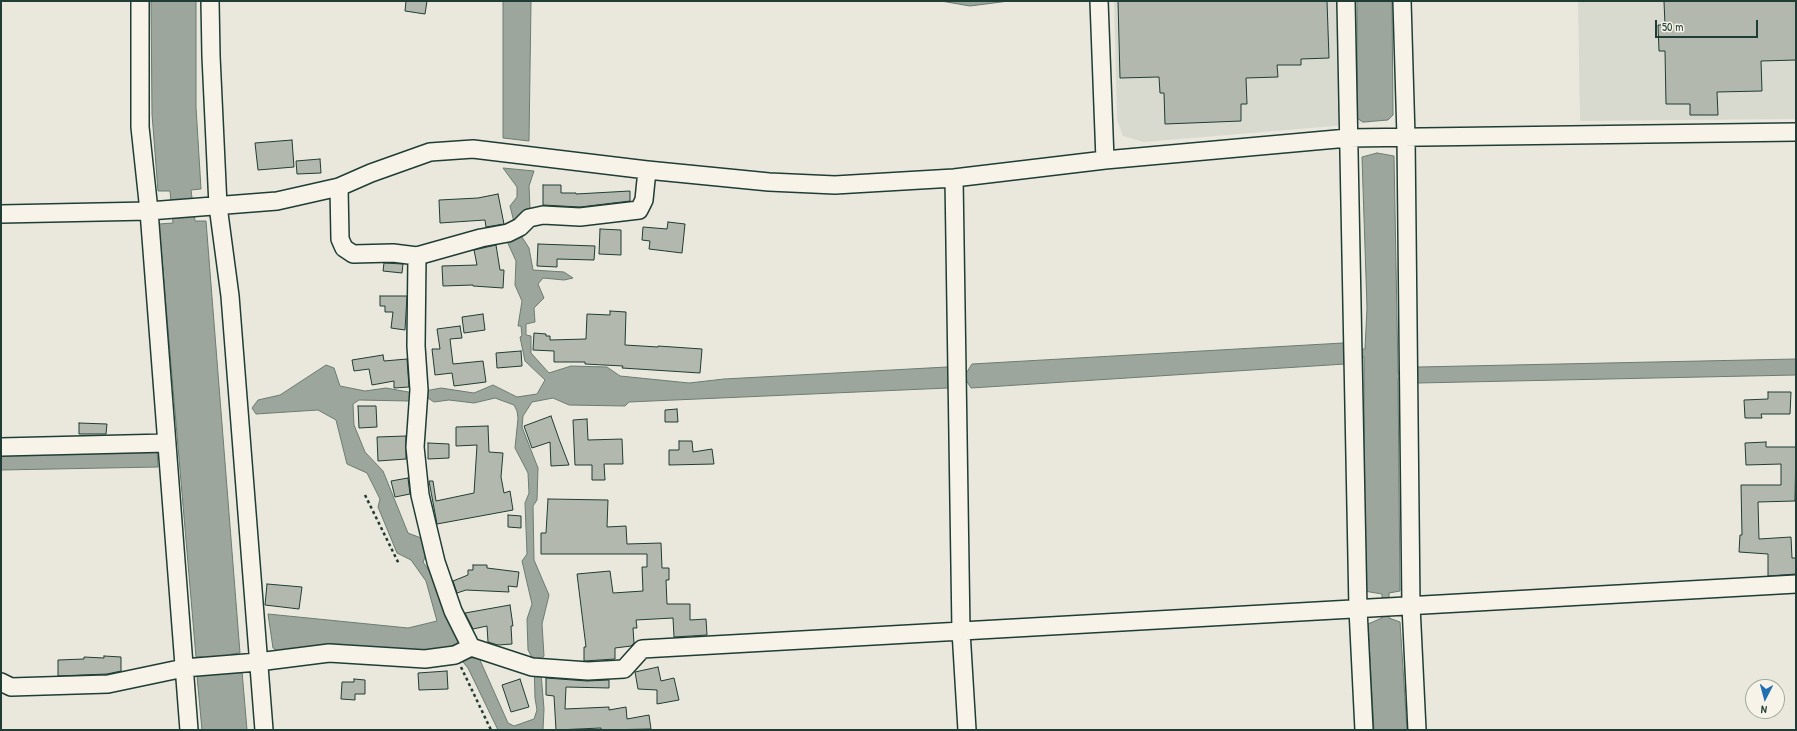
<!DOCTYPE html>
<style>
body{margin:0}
#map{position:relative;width:1797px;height:731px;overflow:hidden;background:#eae8dd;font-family:"Patrick Hand",sans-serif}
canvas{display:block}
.frame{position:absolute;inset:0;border:2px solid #1f3d34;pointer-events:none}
.north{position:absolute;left:1745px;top:679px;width:40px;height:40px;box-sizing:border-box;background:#f7f3e8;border:1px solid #a1aaa0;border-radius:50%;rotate:186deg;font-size:11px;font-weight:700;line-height:16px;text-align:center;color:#1f3d34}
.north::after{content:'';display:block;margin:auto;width:14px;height:18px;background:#1f6fb2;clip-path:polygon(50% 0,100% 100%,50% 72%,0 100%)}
.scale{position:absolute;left:1655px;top:20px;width:103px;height:18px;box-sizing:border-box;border:2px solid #1f3d34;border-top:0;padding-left:5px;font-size:12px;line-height:14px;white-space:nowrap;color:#1f3d34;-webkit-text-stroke:3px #f7f3e8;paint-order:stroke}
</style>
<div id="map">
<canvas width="1797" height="731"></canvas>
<div class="frame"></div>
<div class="north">N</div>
<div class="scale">50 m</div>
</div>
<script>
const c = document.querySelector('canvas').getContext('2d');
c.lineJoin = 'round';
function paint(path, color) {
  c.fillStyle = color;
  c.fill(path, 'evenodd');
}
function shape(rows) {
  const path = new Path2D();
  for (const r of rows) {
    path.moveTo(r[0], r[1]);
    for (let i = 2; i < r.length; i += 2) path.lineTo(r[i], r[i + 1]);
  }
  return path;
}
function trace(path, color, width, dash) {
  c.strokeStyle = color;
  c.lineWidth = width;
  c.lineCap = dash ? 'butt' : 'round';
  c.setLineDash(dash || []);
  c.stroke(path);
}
const built = shape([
 [1114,1,1370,1,1370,123,1144,142,1123,136,1117,120],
 [1578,1,1796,1,1796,119,1580,121]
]);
const water = shape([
 [151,1,196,1,196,107,201,189,191,190,195,221,206,221,240,653,231,654,233,672,242,671,247,730,202,730,197,676,205,674,203,657,196,657,159,224,173,223,170,191,158,191,152,114,151,1],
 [503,1,531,1,529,141,503,138,503,1],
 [941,1,1009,1,970,6,941,1],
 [1357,1,1392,1,1393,115,1388,120,1363,122,1357,118,1357,1],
 [1377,153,1394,156,1398,373,1415,373,1418,367,1796,359,1796,375,1418,383,1416,379,1398,379,1400,591,1389,593,1389,618,1400,622,1407,730,1374,730,1368,624,1382,618,1382,594,1364,591,1364,357,1348,357,1345,364,971,388,966,380,950,381,948,388,629,402,625,406,569,405,553,398,532,402,523,416,522,427,538,468,537,500,533,506,534,560,549,595,542,624,544,656,540,661,544,709,543,730,498,730,468,668,463,662,466,660,458,646,422,652,331,644,279,652,273,648,268,614,408,628,437,621,426,581,411,560,397,553,378,507,380,499,367,473,347,464,336,420,318,410,256,414,252,408,258,400,280,395,326,365,334,368,340,386,365,391,386,388,414,393,441,388,474,393,493,385,517,397,537,394,545,380,525,361,520,337,522,336,521,326,518,326,522,301,515,285,516,261,506,239,514,222,510,206,517,197,517,187,503,168,534,171,529,186,530,209,520,223,520,234,529,248,533,270,564,272,573,278,564,280,543,278,538,284,544,298,534,308,535,322,526,324,526,335,531,336,531,353,549,373,571,366,607,367,620,376,689,383,724,379,947,367,951,373,967,372,972,364,1343,343,1347,350,1365,349,1367,308,1362,157,1377,153],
 [425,396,434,402,449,400,474,403,495,398,514,405,517,411,518,418,515,448,528,473,529,493,525,503,527,554,522,561,532,604,527,619,528,650,534,661,535,698,537,710,534,719,514,726,508,723,479,658,470,658,447,614,436,581,423,562,427,553,421,538,408,533,383,471,365,452,354,425,353,404,359,400,409,401,413,398,425,396],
 [157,451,158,467,1,470,1,455,157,451]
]);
const building = shape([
 [406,1,427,1,425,14,405,11,406,1],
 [1118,1,1327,1,1329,58,1301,59,1301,65,1277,65,1278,77,1246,78,1247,104,1241,104,1241,121,1165,124,1164,93,1160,93,1159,77,1120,78,1118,1],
 [1664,1,1796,1,1796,60,1761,61,1762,91,1717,92,1718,115,1690,115,1690,104,1666,104,1665,51,1659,51,1658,25,1665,25,1664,1],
 [292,140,294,167,258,170,255,143,292,140],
 [320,159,321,173,297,174,296,161,320,159],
 [543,185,561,185,561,193,576,193,576,194,630,191,630,201,580,207,543,205,543,185],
 [498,194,504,224,486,227,485,220,440,223,439,200,478,198,498,194],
 [668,222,685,224,682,253,649,249,650,241,642,240,643,227,667,229,668,222],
 [600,229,621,230,621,255,599,254,600,229],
 [538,244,595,246,594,260,557,259,557,267,537,266,538,244],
 [496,245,500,270,504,270,503,288,473,286,473,285,443,286,442,266,477,265,474,250,496,245],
 [384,263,403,264,402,273,383,271,384,263],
 [380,296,407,296,405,330,391,328,393,312,385,312,385,306,380,306,380,296],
 [610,311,626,312,625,345,658,347,658,346,702,349,700,373,622,368,623,366,585,364,585,362,554,362,554,351,533,350,534,333,546,334,546,336,550,336,550,340,586,339,587,314,610,315,610,311],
 [483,314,485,330,464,333,462,317,483,314],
 [460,326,462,338,450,339,453,364,483,361,486,382,454,386,452,373,435,375,432,349,440,349,437,329,460,326],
 [521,351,522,366,497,368,496,353,521,351],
 [383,355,384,361,407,359,409,387,394,388,394,381,372,385,369,369,354,371,352,360,383,355],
 [1768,392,1791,392,1790,414,1761,414,1762,418,1745,418,1744,400,1768,399,1768,392],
 [358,406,376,406,377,427,359,428,358,406],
 [677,409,678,422,665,422,665,410,677,409],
 [551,416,559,439,569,465,551,466,550,442,532,448,524,426,551,416],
 [587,419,588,440,622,439,623,464,604,464,605,480,592,480,592,465,575,465,573,420,587,419],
 [79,423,107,424,106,434,79,434,79,423],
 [488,426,489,452,503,453,501,477,504,493,510,491,513,510,437,524,429,481,433,481,436,501,474,493,477,445,456,446,456,427,488,426],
 [406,436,406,459,378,461,377,437,406,436],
 [679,441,692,441,693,452,712,449,714,464,669,465,669,450,679,450,679,441],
 [1766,442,1766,447,1796,447,1795,501,1758,502,1759,539,1791,537,1792,558,1796,558,1796,574,1768,576,1768,554,1739,552,1740,535,1742,535,1741,485,1781,485,1781,464,1746,465,1745,443,1766,442],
 [428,443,449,444,449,458,428,459,428,443],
 [408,478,410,494,395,497,391,481,408,478],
 [548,499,608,500,607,527,626,526,627,544,661,543,662,568,669,568,669,580,666,580,667,604,690,604,690,620,706,619,707,635,674,637,673,618,636,620,637,628,633,628,634,643,631,646,615,648,615,659,584,661,584,647,586,647,577,574,610,571,613,593,643,591,642,567,647,567,647,554,541,554,541,533,546,533,548,499],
 [508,515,521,516,521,528,508,527,508,515],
 [473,565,487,565,487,568,519,572,517,587,508,586,509,592,466,590,457,593,453,581,468,575,468,570,473,570,473,565],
 [267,584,302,587,299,609,265,605,267,584],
 [510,605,513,626,511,626,512,644,498,645,488,642,487,626,473,629,465,613,510,605],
 [104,656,121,657,121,671,107,674,58,676,58,660,84,659,84,657,104,658,104,656],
 [658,667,661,681,674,678,679,700,657,704,657,690,638,689,635,672,658,667],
 [447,671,448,689,419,690,418,673,447,671],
 [546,678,587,681,609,680,609,688,566,687,565,709,609,707,609,710,626,707,627,719,649,715,651,729,601,730,601,728,556,730,554,696,546,695,546,678],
 [354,679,365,680,365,694,355,694,355,700,341,699,342,682,354,682,354,679],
 [520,679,529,707,511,712,502,685,520,679]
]);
const path = shape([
 [365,495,399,564],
 [461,667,491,730]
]);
const minor = shape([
 [140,1,140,127,149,211,189,730],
 [210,1,211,56,218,206,230,296,264,730],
 [1099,1,1105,160],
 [1346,1,1358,609,1364,730],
 [1402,1,1406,137,1411,606,1417,730],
 [954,178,961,631,967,730],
 [339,187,340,239,344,248,353,254,393,253,417,256,481,238,508,233,520,227,529,218,543,215,580,217,639,210,644,200,647,170],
 [1,214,149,211,277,201,339,187,371,173,430,152,473,149,647,170,769,182,835,185,954,178,1105,160,1348,138,1796,132],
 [417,256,416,346,419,390,415,447,420,495,436,562,453,611,471,647],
 [1,447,167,443],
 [1,682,11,687,108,684,184,668,258,662,329,653,425,659,455,655,471,647,532,667,588,671,624,669,642,649,1796,584]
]);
paint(built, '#d9dacf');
paint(water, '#9ca69c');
trace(water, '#6a7c72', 1);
paint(building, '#b2b8ae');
trace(building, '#1f3d34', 1);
trace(minor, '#1f3d34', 20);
trace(path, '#1f3d34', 2.5, [3, 3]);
trace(minor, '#f7f3e8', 17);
</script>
